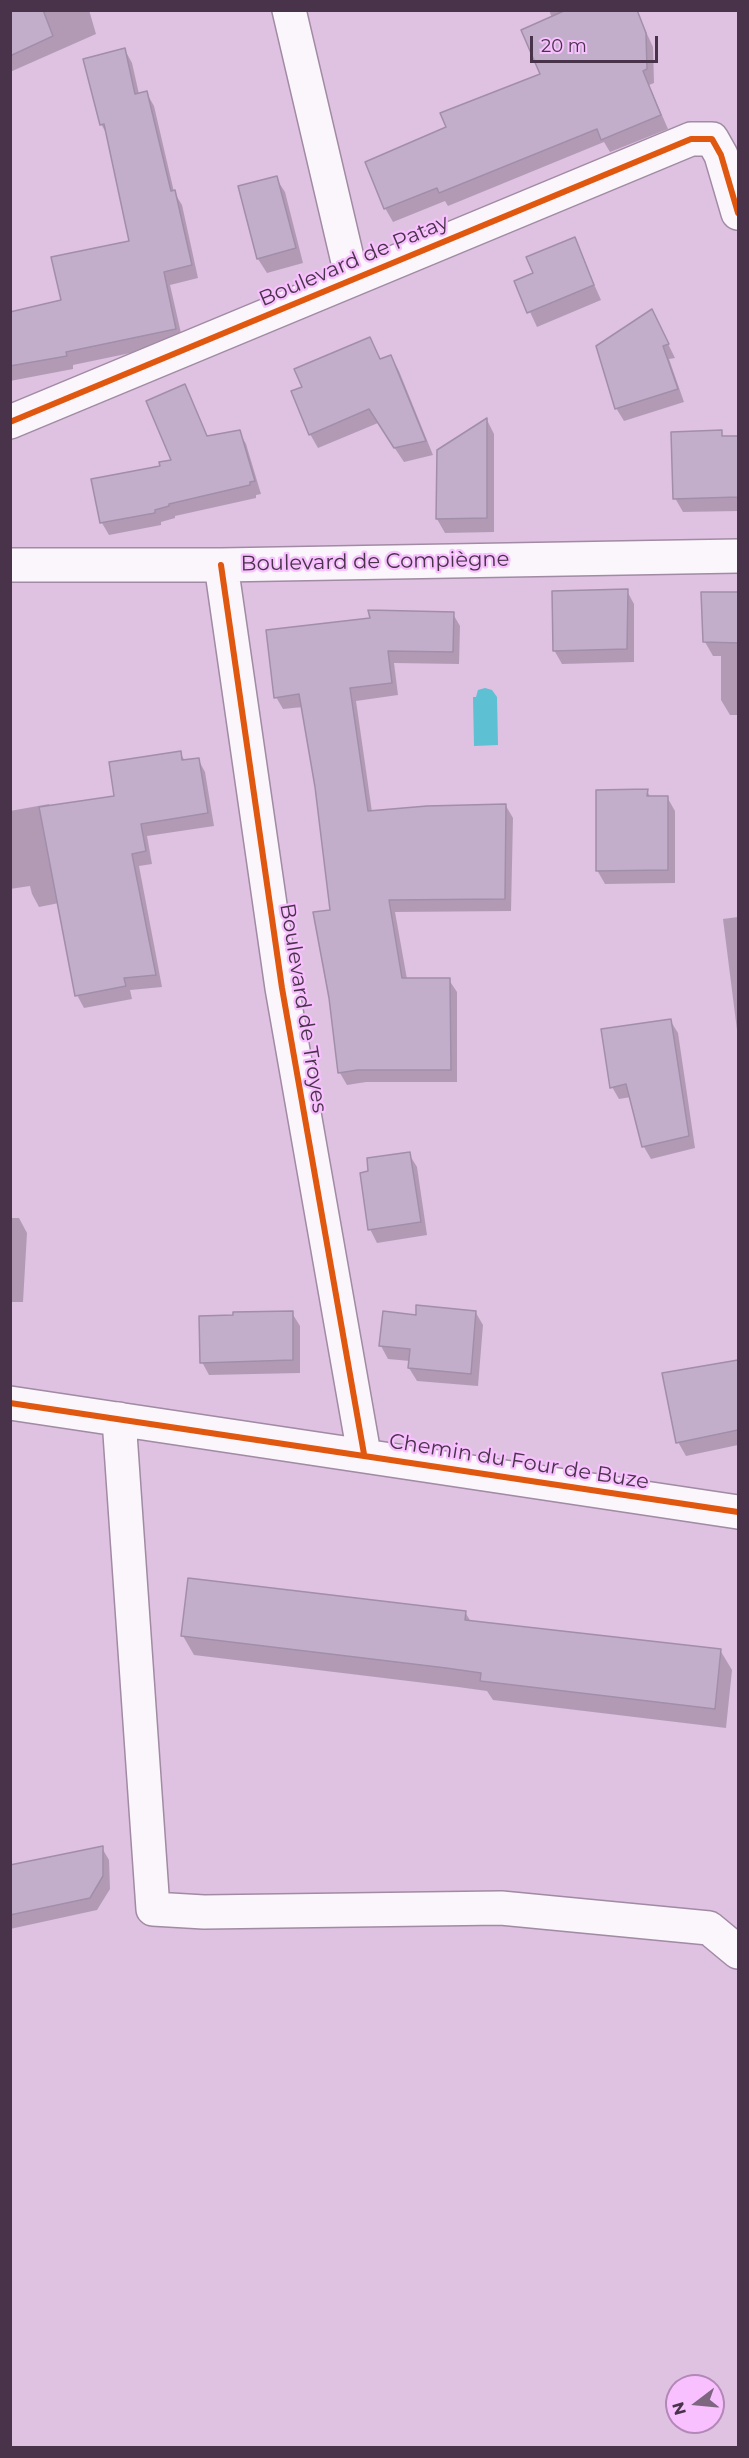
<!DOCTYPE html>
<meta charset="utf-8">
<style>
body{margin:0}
#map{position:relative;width:749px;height:2458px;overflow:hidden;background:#dfc1e2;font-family:Montserrat,sans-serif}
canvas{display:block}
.frame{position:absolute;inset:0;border:12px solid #49334b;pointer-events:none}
.north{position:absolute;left:665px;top:2374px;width:60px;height:60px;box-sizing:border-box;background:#f8c0fe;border:2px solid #b288b6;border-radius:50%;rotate:254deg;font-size:16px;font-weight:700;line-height:24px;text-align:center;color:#49334b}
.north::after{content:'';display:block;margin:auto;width:21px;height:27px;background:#7e6580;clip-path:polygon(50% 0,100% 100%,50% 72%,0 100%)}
.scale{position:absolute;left:530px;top:36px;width:128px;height:27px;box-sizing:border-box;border:3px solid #49334b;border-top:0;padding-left:8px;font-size:18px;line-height:21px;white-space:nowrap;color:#49334b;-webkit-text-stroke:4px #f8c0fe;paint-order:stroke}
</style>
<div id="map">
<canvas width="749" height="2458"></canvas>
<div class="frame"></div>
<div class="north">N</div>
<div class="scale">20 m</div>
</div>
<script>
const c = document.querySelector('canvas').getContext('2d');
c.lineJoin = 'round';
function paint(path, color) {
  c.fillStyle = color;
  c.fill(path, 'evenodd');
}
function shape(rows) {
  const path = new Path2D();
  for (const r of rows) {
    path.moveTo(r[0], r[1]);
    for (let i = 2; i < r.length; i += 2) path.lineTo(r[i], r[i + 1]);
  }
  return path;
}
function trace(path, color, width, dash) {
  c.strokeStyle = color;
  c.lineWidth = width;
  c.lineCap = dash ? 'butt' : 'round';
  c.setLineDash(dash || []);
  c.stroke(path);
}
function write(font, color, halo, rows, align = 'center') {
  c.font = font + ' Montserrat,sans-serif';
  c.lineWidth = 4.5;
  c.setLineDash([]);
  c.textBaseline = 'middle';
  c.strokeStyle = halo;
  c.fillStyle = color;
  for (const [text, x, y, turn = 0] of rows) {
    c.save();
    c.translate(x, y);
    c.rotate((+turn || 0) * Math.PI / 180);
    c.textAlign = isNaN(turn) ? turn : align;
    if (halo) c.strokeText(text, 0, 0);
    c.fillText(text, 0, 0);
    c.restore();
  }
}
const water = shape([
 [485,688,492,690,497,697,498,745,474,746,473,697,476,697,478,690]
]);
const shadow = shape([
 [10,10,89,10,96,34,10,72],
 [549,10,636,10,653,47,654,83,649,85,668,129,610,152,604,142,448,206,445,201,393,222,385,208,448,128,542,75,552,18],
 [125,50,132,63,139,94,146,92,154,106,174,192,182,205,198,278,170,285,183,342,73,365,73,369,10,381,10,313,62,301,131,242,108,136,101,124],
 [276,178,285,192,303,263,267,273,258,259,239,187],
 [574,239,601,300,537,327,516,282,535,274],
 [652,311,675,358,669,359,684,402,624,421,616,408],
 [369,339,381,360,391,356,399,371,433,455,404,462,378,423,318,448,310,434,304,388],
 [184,386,208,438,239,432,246,444,261,494,256,495,256,498,175,516,175,518,161,522,161,525,109,535,102,523,162,468,173,461],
 [487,420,494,434,494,532,445,533,437,519],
 [721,432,724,438,738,438,738,511,683,512,675,498],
 [627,591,634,604,634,662,562,664,554,650],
 [703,594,738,594,738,715,730,715,721,700,721,656,713,656,705,642],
 [453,614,460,626,459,664,394,663,398,695,356,701,372,812,506,806,513,818,511,911,395,912,407,979,449,980,457,992,457,1082,366,1082,347,1085,340,1073,330,998,331,911,316,787,303,707,283,709,276,697],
 [180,753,185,761,198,759,205,772,214,826,147,836,152,864,139,866,162,987,130,990,132,999,84,1008,77,995,59,903,39,907,32,894,30,886,10,889,10,811,49,804,51,807,116,797],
 [647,791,651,798,667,797,675,811,675,883,605,884,597,870],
 [738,917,738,1038,723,919],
 [670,1020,678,1033,695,1148,651,1159,644,1147,631,1097,619,1099,612,1087],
 [409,1154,417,1167,427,1235,377,1243,370,1229],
 [10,1218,19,1218,27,1233,23,1302,10,1302],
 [292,1313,300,1326,300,1373,209,1375,202,1362,234,1317],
 [476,1313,483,1325,478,1386,417,1381,409,1368,410,1361,388,1359,381,1346,417,1316],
 [738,1360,738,1445,686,1456,678,1442,664,1375],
 [465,1612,471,1622,720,1650,732,1670,726,1728,493,1700,487,1691,458,1687,194,1655,183,1636],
 [102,1848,109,1860,110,1889,97,1910,10,1929,10,1866]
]);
const building = shape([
 [10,10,43,10,53,36,10,56,10,10],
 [566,10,637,10,646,33,647,69,643,71,661,115,601,140,597,129,439,193,437,188,384,209,365,162,446,127,440,113,540,74,521,30,566,10],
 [125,48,135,94,147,91,171,191,175,190,192,265,164,272,176,329,66,352,67,356,10,366,10,312,61,300,51,257,129,241,104,124,100,125,83,59,125,48],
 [277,176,296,248,257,259,238,186,277,176],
 [575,237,594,285,527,313,514,281,533,273,526,257,575,237],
 [652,309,669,344,663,346,678,389,615,409,596,346,652,309],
 [370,337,380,359,391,355,426,441,394,448,369,409,309,435,291,391,302,387,294,369,370,337],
 [185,384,207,436,240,430,255,481,250,482,250,485,169,504,169,506,155,510,155,513,100,523,91,479,160,466,159,462,171,460,146,401,185,384],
 [487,418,487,518,436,519,437,450,487,418],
 [722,430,722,436,738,436,738,497,673,499,671,432,722,430],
 [628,589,627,649,553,651,552,591,628,589],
 [701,592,738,592,738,643,703,642,701,592],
 [368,610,454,612,453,652,388,651,392,683,350,688,368,811,427,806,506,804,505,899,389,900,402,978,450,978,451,1070,358,1070,338,1073,329,998,313,912,330,910,315,787,299,694,274,698,266,630,370,618,368,610],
 [181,751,182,760,199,758,208,813,141,824,146,851,132,854,156,975,124,978,126,986,75,996,39,807,114,796,109,762,181,751],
 [648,789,647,796,668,796,668,870,596,871,596,790,648,789],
 [671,1019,689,1136,642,1147,626,1084,610,1088,601,1029,671,1019],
 [410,1152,421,1222,368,1230,360,1173,368,1171,367,1158,410,1152],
 [416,1305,476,1311,471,1374,408,1368,410,1349,379,1346,383,1311,416,1315,416,1305],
 [293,1311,293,1360,200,1363,199,1316,233,1315,233,1312,293,1311],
 [738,1360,738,1430,676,1443,662,1373,738,1360],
 [188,1578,466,1611,465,1620,721,1649,715,1709,480,1681,481,1673,446,1668,181,1636,188,1578],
 [103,1846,103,1876,90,1898,10,1915,10,1865,103,1846]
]);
const minor = shape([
 [289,10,352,279],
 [10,422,691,139,712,139,721,155,738,213],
 [10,565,221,565,738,556],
 [221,565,282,988,364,1454],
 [10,1403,738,1512],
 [119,1419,153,1909,204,1912,501,1908,709,1928,738,1952]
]);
const cycleway = shape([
 [10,422,691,139,712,139,721,155,738,213],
 [221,565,282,988,364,1454],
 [10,1403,738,1512]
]);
const streetNames = [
 ["Boulevard de Patay",354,261,-23],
 ["Boulevard de Compiègne",375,562,-1],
 ["Boulevard de Troyes",303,1008,81],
 ["Chemin du Four de Buze",519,1462,9]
];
paint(water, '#5dc1d3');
paint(shadow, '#0003');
paint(building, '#c2aecb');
trace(building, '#a18ea9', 1.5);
trace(minor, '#a18aa3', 36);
trace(minor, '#faf6fb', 33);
trace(cycleway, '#e0570f', 6);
write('21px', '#49334b', '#f8c0fe', streetNames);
</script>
